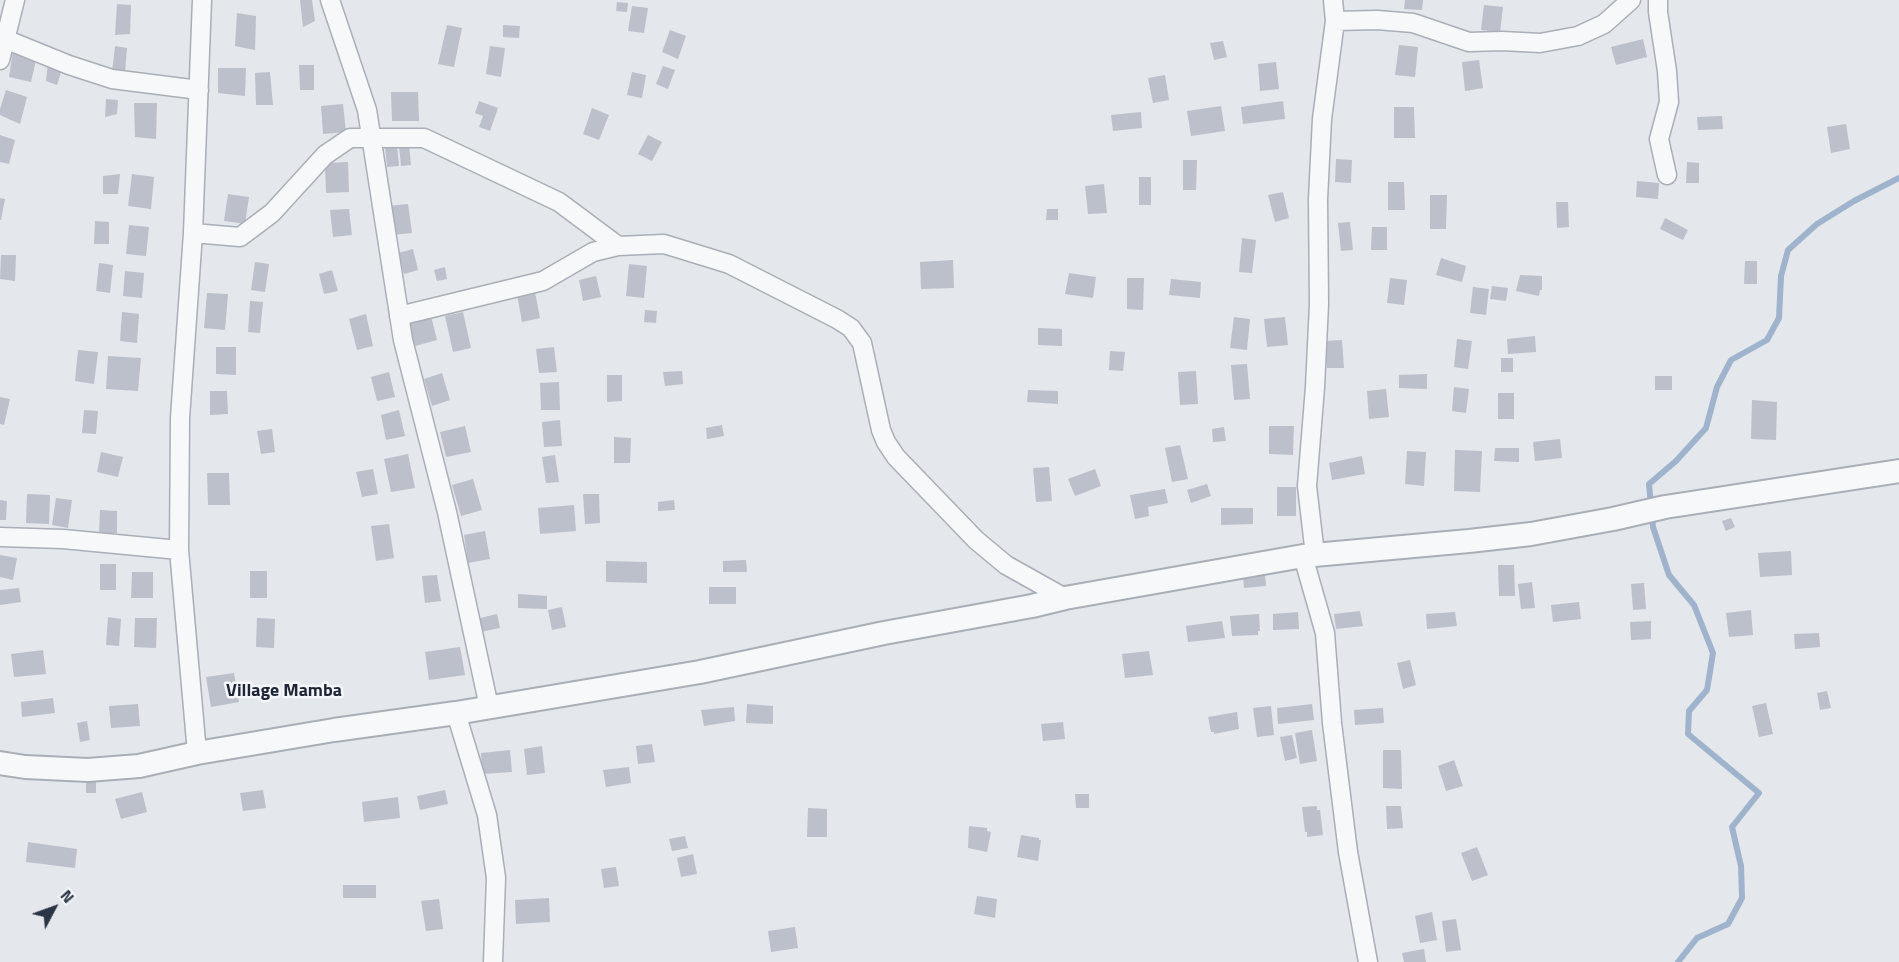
<!DOCTYPE html>
<style>
body{margin:0}
#map{position:relative;width:1899px;height:962px;overflow:hidden;background:#e4e7ec;font-family:"Titillium Web",sans-serif}
canvas{display:block}
.north{position:absolute;left:24px;top:878px;width:60px;height:60px;-webkit-text-stroke:4px #f4f6f9;paint-order:stroke;rotate:49deg;font-size:16px;font-weight:700;line-height:24px;text-align:center;color:#2b3445}
.north::after{content:'';display:block;margin:auto;width:21px;height:27px;background:#2b3445;clip-path:polygon(50% 0,100% 100%,50% 72%,0 100%)}
</style>
<div id="map">
<canvas width="1899" height="962"></canvas>
<div class="north">N</div>
</div>
<script>
const c = document.querySelector('canvas').getContext('2d');
c.lineJoin = 'round';
function shape(rows) {
  const path = new Path2D();
  for (const r of rows) {
    path.moveTo(r[0], r[1]);
    for (let i = 2; i < r.length; i += 2) path.lineTo(r[i], r[i + 1]);
  }
  return path;
}
function trace(path, color, width, dash) {
  c.strokeStyle = color;
  c.lineWidth = width;
  c.lineCap = dash ? 'butt' : 'round';
  c.setLineDash(dash || []);
  c.stroke(path);
}
function paint(path, color) {
  c.fillStyle = color;
  c.fill(path, 'evenodd');
}
function write(font, color, halo, rows, align = 'center') {
  c.font = font + ' "Titillium Web",sans-serif';
  c.lineWidth = 5;
  c.setLineDash([]);
  c.textBaseline = 'middle';
  c.strokeStyle = halo;
  c.fillStyle = color;
  for (const [text, x, y, turn = 0] of rows) {
    c.save();
    c.translate(x, y);
    c.rotate((+turn || 0) * Math.PI / 180);
    c.textAlign = isNaN(turn) ? turn : align;
    if (halo) c.strokeText(text, 0, 0);
    c.fillText(text, 0, 0);
    c.restore();
  }
}
const stream = shape([
 [1651,506,1649,484,1676,461,1706,428,1717,387,1731,360,1767,340,1779,318,1781,276,1788,250,1817,224,1854,201,1899,178],
 [1652,516,1653,527,1669,575,1694,605,1713,653,1707,690,1689,711,1688,734,1759,793,1732,827,1741,866,1742,898,1728,924,1697,938,1678,962]
]);
const building = shape([
 [300,0,312,0,315,21,303,27],
 [1405,0,1423,0,1422,10,1404,9],
 [617,2,628,3,627,12,616,11],
 [117,4,131,5,130,34,115,35],
 [1484,5,1503,7,1500,32,1481,30],
 [632,6,648,8,644,33,628,31],
 [237,13,256,16,255,50,235,46],
 [447,25,462,28,454,67,438,64],
 [503,25,520,26,519,38,503,37],
 [670,30,686,36,678,59,662,52],
 [1643,39,1647,57,1616,65,1611,47],
 [1223,41,1227,57,1214,60,1210,43],
 [1399,45,1418,47,1415,77,1395,75],
 [115,46,127,48,125,73,112,73],
 [490,46,505,48,501,77,486,74],
 [13,50,37,56,31,82,9,77],
 [1479,60,1483,88,1465,91,1462,62],
 [48,62,62,69,57,85,46,81],
 [1276,62,1279,89,1260,91,1258,64],
 [299,65,314,65,314,90,300,90],
 [663,66,675,70,668,89,656,84],
 [218,68,246,68,245,96,218,93],
 [270,72,273,105,256,105,255,73],
 [632,72,646,75,642,98,627,95],
 [1165,75,1169,100,1153,103,1148,78],
 [6,90,27,97,20,124,0,115,0,109],
 [391,92,418,92,419,121,392,121],
 [106,99,118,100,117,114,105,117],
 [479,101,498,108,490,131,479,127,483,116,475,113],
 [1283,101,1285,119,1243,124,1241,107],
 [134,103,157,103,156,139,135,137],
 [343,104,346,132,323,134,321,106],
 [1221,106,1225,131,1191,136,1187,111],
 [1394,107,1414,107,1415,138,1394,138],
 [592,108,609,115,599,140,583,134],
 [1141,112,1142,128,1113,131,1111,115],
 [1722,116,1723,129,1698,130,1697,117],
 [1846,124,1850,149,1831,153,1827,127],
 [0,135,15,140,9,164,0,162],
 [648,135,662,142,652,161,638,154],
 [409,145,411,165,401,166,399,146],
 [397,146,399,166,387,167,385,147],
 [1336,159,1352,160,1351,183,1335,182],
 [1183,160,1197,160,1196,190,1183,190],
 [348,162,349,192,326,193,325,163],
 [1687,162,1699,163,1699,183,1686,183],
 [120,174,118,194,103,194,103,176],
 [132,174,154,177,151,209,128,206],
 [1139,177,1151,177,1151,205,1139,205],
 [1637,181,1659,183,1658,199,1636,197],
 [1388,182,1404,182,1405,210,1388,210],
 [1104,184,1107,213,1088,214,1085,186],
 [1283,192,1289,218,1275,222,1268,195],
 [228,194,249,197,245,224,224,221],
 [1430,195,1447,195,1446,229,1430,229],
 [0,198,5,199,1,220,0,220],
 [1556,202,1568,202,1569,227,1557,228],
 [408,204,412,233,391,235,387,206],
 [349,209,352,235,333,237,330,210],
 [1047,209,1058,209,1058,220,1046,220],
 [1665,218,1688,230,1683,240,1660,229],
 [95,221,109,222,109,244,94,244],
 [1350,222,1353,250,1341,251,1338,223],
 [129,225,149,227,146,256,126,254],
 [1372,227,1387,227,1387,250,1371,250],
 [1242,238,1256,240,1252,273,1239,272],
 [413,249,418,270,404,274,398,253],
 [1,255,16,255,15,281,0,279],
 [1441,258,1466,266,1462,282,1436,275],
 [953,260,954,288,921,289,920,262],
 [1745,261,1757,261,1757,284,1744,284],
 [255,262,269,264,265,292,251,290],
 [99,263,113,265,110,293,96,291],
 [629,264,647,266,644,298,626,296],
 [445,267,447,279,437,281,434,270],
 [332,270,338,291,324,294,319,274],
 [125,271,144,273,142,298,123,296],
 [1069,273,1096,277,1093,298,1065,294],
 [1520,275,1542,276,1542,290,1540,290,1539,296,1516,291],
 [596,276,601,297,583,301,579,280],
 [1127,278,1144,278,1143,310,1127,309],
 [1390,278,1407,280,1404,305,1387,303],
 [1171,279,1201,282,1200,298,1169,295],
 [1492,286,1508,288,1506,301,1490,299],
 [1473,287,1489,289,1486,315,1470,313],
 [535,292,540,318,522,322,517,295],
 [207,293,228,294,225,330,204,328],
 [250,301,263,302,260,333,248,332],
 [645,310,657,311,656,323,644,322],
 [122,312,139,314,137,343,120,341],
 [430,312,437,340,415,346,408,318],
 [463,312,471,348,453,352,445,316],
 [366,314,373,346,357,350,349,319],
 [1234,317,1250,319,1247,350,1230,348],
 [1285,317,1288,345,1267,347,1264,319],
 [1038,328,1062,329,1062,346,1038,345],
 [1535,336,1536,352,1508,354,1507,339],
 [1457,339,1472,341,1468,369,1454,367],
 [1342,340,1344,368,1327,368,1325,341],
 [216,347,236,347,236,375,216,374],
 [554,347,557,372,539,373,536,349],
 [78,350,98,352,94,384,75,381],
 [1110,351,1125,352,1123,371,1109,370],
 [108,356,141,358,138,391,106,389],
 [1501,358,1513,358,1513,372,1501,372],
 [1247,364,1250,399,1234,400,1231,365],
 [682,371,683,384,665,386,663,372],
 [1196,371,1198,404,1180,405,1178,372],
 [389,372,395,397,377,401,371,377],
 [442,373,450,400,432,406,424,379],
 [1427,374,1427,389,1399,388,1399,375],
 [607,375,622,375,622,401,607,402],
 [1655,376,1672,376,1672,390,1655,390],
 [559,382,560,410,541,410,540,383],
 [1454,387,1469,389,1466,413,1452,411],
 [1386,389,1389,417,1369,419,1367,391],
 [1028,390,1058,391,1058,404,1027,402],
 [210,391,227,391,228,414,210,415],
 [1498,393,1514,393,1514,419,1498,419],
 [0,397,10,399,4,425,0,424],
 [1752,400,1777,402,1776,440,1751,439],
 [84,410,98,411,96,434,82,433],
 [399,410,405,436,386,440,381,415],
 [560,420,562,446,544,447,542,422],
 [722,425,724,436,707,439,706,428],
 [465,426,471,452,446,457,440,432],
 [1269,426,1294,426,1293,455,1269,454],
 [1224,427,1226,441,1213,442,1212,429],
 [272,429,275,452,261,454,257,431],
 [614,437,631,438,630,463,614,463],
 [1560,439,1562,458,1535,461,1533,442],
 [1180,445,1188,479,1172,482,1165,448],
 [1495,448,1519,448,1519,462,1494,461],
 [1455,450,1482,451,1480,492,1454,491],
 [1407,451,1426,452,1424,486,1405,484],
 [101,452,123,457,118,477,97,472],
 [408,454,415,488,391,492,384,459],
 [555,455,559,482,546,483,542,457],
 [1362,456,1365,474,1332,480,1329,463],
 [1049,467,1052,501,1036,502,1033,468],
 [373,469,378,494,362,497,356,472],
 [1095,469,1101,486,1075,496,1068,479],
 [207,473,229,473,230,505,208,505],
 [473,479,482,510,461,516,452,485],
 [1207,484,1211,496,1191,503,1187,490],
 [1277,487,1296,487,1296,516,1277,516],
 [1165,489,1168,503,1148,507,1149,516,1135,519,1130,495],
 [27,494,50,495,49,524,26,523],
 [583,494,599,494,600,523,585,524],
 [56,498,72,500,68,528,52,525],
 [0,500,7,501,6,520,0,520],
 [674,500,675,510,658,511,658,502],
 [574,505,576,531,540,534,538,508],
 [1221,508,1253,508,1253,524,1221,525],
 [100,510,117,511,117,533,99,533],
 [1731,518,1735,527,1726,531,1722,521],
 [389,524,394,558,376,561,371,526],
 [485,531,490,559,468,563,464,535],
 [1791,551,1792,575,1760,577,1758,553],
 [0,555,17,558,13,580,0,577],
 [746,560,747,572,723,572,723,561],
 [606,561,647,562,647,583,606,582],
 [100,564,116,564,116,590,100,590],
 [1498,565,1514,565,1515,596,1499,596],
 [250,571,267,571,267,598,250,598],
 [132,572,153,572,153,598,131,598],
 [1265,574,1266,586,1244,588,1243,576],
 [437,575,441,601,425,603,422,576],
 [1532,582,1535,608,1521,609,1518,584],
 [1644,583,1646,609,1633,610,1631,584],
 [709,587,736,587,736,604,709,604],
 [19,588,21,602,0,605,0,590],
 [518,594,547,596,547,609,518,608],
 [1579,602,1581,619,1553,622,1551,605],
 [562,607,566,627,552,630,548,610],
 [1751,610,1753,635,1729,637,1726,613],
 [1360,611,1363,626,1336,629,1334,614],
 [1298,612,1299,629,1273,630,1273,614],
 [1455,612,1457,626,1427,629,1426,614],
 [497,614,500,628,476,633,472,620],
 [1259,614,1260,631,1258,631,1258,635,1232,636,1230,616],
 [108,617,121,619,119,646,106,645],
 [135,618,157,618,156,648,134,647],
 [257,618,275,619,274,648,256,647],
 [1222,621,1225,638,1188,642,1186,626],
 [1651,621,1651,639,1631,640,1630,622],
 [1819,633,1820,647,1795,649,1794,634],
 [460,647,465,675,429,680,425,652],
 [43,650,46,674,14,677,11,654],
 [1149,651,1153,675,1125,678,1122,654],
 [1410,660,1416,685,1403,689,1397,663],
 [234,673,239,702,211,707,206,677],
 [1827,691,1831,708,1820,710,1817,693],
 [53,698,55,713,22,717,21,702],
 [1766,703,1773,734,1759,737,1752,706],
 [138,704,140,726,111,728,109,706],
 [747,704,773,706,773,724,746,723],
 [1312,704,1314,720,1278,724,1277,708],
 [1271,706,1274,735,1257,737,1253,708],
 [734,707,735,721,704,726,701,710],
 [1383,708,1384,723,1355,725,1354,710],
 [1237,712,1239,729,1214,734,1214,732,1211,732,1208,717],
 [87,721,90,740,80,742,77,723],
 [1063,722,1065,739,1043,741,1041,724],
 [1312,730,1317,761,1300,764,1295,733],
 [1292,735,1297,758,1285,761,1280,737],
 [652,744,655,762,638,764,636,746],
 [542,746,545,773,527,775,524,749],
 [510,750,512,772,482,774,481,753],
 [1383,750,1401,750,1402,789,1383,788],
 [1454,760,1463,786,1446,791,1438,766],
 [629,767,631,783,606,787,603,770],
 [86,782,96,782,96,793,86,793],
 [263,790,266,808,243,811,240,793],
 [445,790,448,804,420,810,417,796],
 [142,792,147,812,121,819,115,799],
 [1075,794,1089,794,1089,808,1076,808],
 [398,797,400,818,364,822,362,802],
 [1317,806,1317,810,1320,810,1323,835,1307,837,1307,832,1305,832,1302,807],
 [1386,806,1401,806,1403,828,1387,829],
 [808,808,827,809,827,837,807,837],
 [969,826,987,828,987,831,991,832,987,852,968,848],
 [1021,835,1039,838,1039,840,1041,840,1038,861,1017,857],
 [685,836,688,848,672,851,669,839],
 [28,842,77,849,75,868,26,862],
 [1477,847,1488,875,1472,881,1461,853],
 [693,854,697,874,681,877,677,858],
 [616,867,619,886,604,888,601,869],
 [343,885,376,885,376,898,343,898],
 [977,896,997,899,995,918,974,914],
 [549,898,550,922,516,924,515,900],
 [439,899,443,929,426,931,421,901],
 [1432,912,1437,940,1420,943,1415,916],
 [1456,919,1461,950,1446,952,1442,921],
 [795,927,798,948,771,952,768,931],
 [1424,949,1426,962,1404,962,1402,953]
]);
const minor = shape([
 [330,0,367,110,403,340,447,512,489,707],
 [1658,0,1658,12,1667,71,1669,102,1659,139,1667,175],
 [1335,21,1377,20,1413,23,1469,42,1502,41,1540,43,1578,36,1604,24,1631,0],
 [0,37,69,65,112,79,199,90],
 [0,60,15,0],
 [193,233,240,237,272,213,325,155,350,138,424,138,559,202,618,246],
 [399,316,543,281,593,252,618,246,664,244,729,264,837,319,851,328,862,343,881,430,886,442,896,457,976,540,1006,565,1065,598],
 [0,537,63,539,179,550],
 [1315,555,1307,486,1315,387,1319,304,1318,199,1322,119,1335,21,1333,0],
 [1303,556,1325,633,1332,723,1348,852,1368,962],
 [456,713,487,815,496,878,493,962],
 [197,753,179,550,180,418,193,233,202,0]
]);
const tertiary = shape([
 [0,763,25,767,88,770,139,766,197,753,334,730,456,713,700,672,884,633,1032,606,1065,598,1303,556,1469,541,1531,534,1613,519,1665,507,1899,471]
]);
const neighbourhoodNames = [
 ["Village Mamba",284,692]
];
trace(stream, '#9fb4cc', 6);
paint(building, '#bbc0ca');
trace(minor, '#a9aeb7', 21);
trace(tertiary, '#a9aeb7', 26);
trace(minor, '#f7f8fa', 18);
trace(tertiary, '#f7f8fa', 22);
write('bold 18px', '#1d2536', '#f4f6f9', neighbourhoodNames);
</script>
